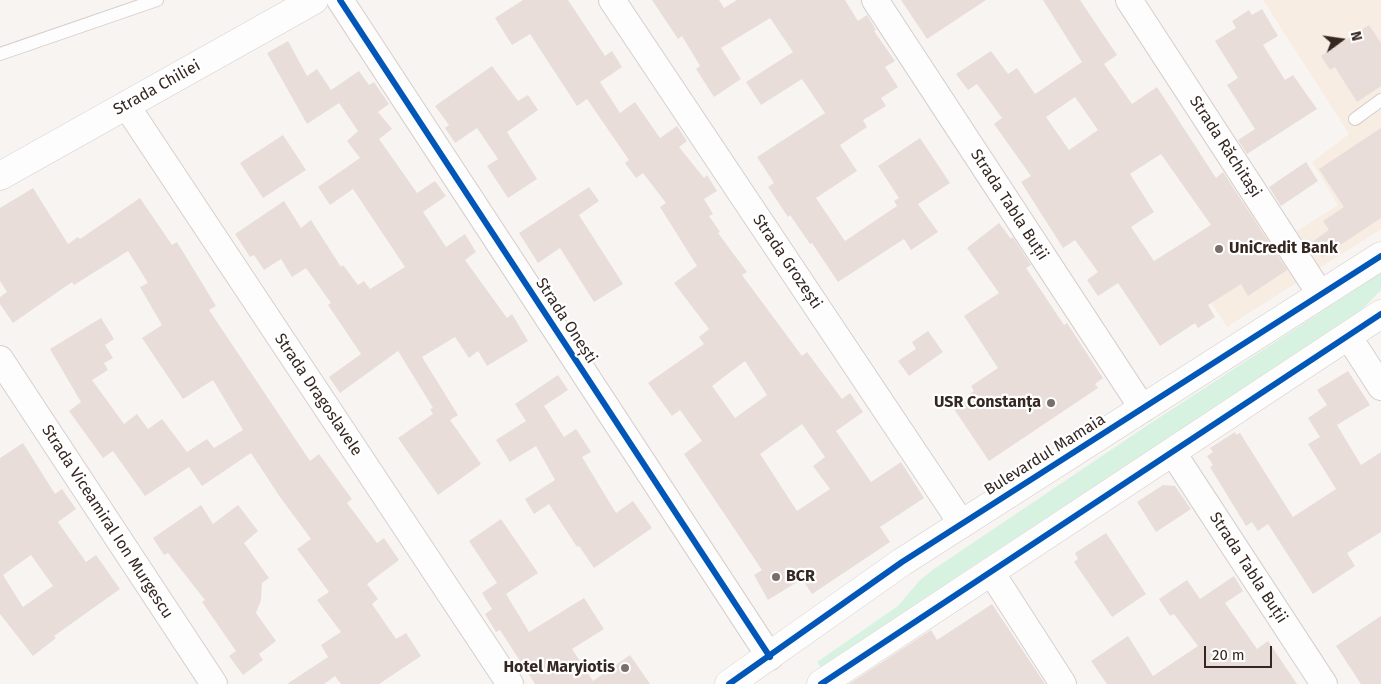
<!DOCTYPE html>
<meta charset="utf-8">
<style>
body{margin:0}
#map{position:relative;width:1381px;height:684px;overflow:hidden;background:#f7f4f2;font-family:"Fira Sans",sans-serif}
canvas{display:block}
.north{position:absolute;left:1316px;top:15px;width:50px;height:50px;-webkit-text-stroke:4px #fff;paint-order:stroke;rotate:76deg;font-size:14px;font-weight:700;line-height:20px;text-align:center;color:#352721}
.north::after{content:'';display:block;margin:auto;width:18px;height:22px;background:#352721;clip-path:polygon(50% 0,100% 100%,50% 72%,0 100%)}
.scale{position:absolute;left:1204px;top:646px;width:68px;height:22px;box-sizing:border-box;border:2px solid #352721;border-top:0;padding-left:6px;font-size:15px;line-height:18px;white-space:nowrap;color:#352721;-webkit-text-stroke:4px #fff;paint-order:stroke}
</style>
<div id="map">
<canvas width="1381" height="684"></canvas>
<div class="north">N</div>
<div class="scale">20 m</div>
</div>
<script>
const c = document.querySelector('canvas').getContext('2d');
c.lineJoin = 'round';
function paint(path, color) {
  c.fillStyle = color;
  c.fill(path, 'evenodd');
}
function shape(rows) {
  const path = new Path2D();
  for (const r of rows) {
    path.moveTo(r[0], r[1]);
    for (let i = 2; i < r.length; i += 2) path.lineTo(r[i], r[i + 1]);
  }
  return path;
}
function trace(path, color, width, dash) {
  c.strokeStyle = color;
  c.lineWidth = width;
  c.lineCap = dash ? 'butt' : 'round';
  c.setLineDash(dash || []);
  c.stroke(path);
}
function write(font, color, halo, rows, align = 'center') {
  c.font = font + ' "Fira Sans",sans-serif';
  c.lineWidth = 4.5;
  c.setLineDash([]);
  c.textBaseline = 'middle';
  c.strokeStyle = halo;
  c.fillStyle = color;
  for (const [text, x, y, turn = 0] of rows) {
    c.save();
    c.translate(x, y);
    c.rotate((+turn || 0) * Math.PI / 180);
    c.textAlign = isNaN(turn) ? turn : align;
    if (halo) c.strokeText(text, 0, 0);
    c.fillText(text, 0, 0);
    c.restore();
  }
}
const commercial = shape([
 [1263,0,1381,0,1381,229,1227,327,1176,248,1263,190,1291,235,1338,205,1312,162,1349,134]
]);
const green = shape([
 [1381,273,1381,290,1339,333,982,560,821,668,817,662,898,606,920,580,934,569,1151,423]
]);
const building = shape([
 [523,0,568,0,605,56,612,51,622,67,600,82,620,113,635,102,660,138,677,126,687,141,679,147,704,178,707,175,717,191,704,199,713,214,709,216,720,232,718,233,747,272,742,275,802,356,807,352,842,399,850,393,863,412,836,431,871,482,901,462,924,498,880,527,890,542,812,594,802,579,768,600,754,575,762,570,684,454,702,441,680,410,672,416,648,383,704,344,699,337,709,329,674,283,697,266,660,207,666,203,643,173,636,178,625,163,629,160,587,99,577,106,530,34,512,45,495,18],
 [745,361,767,395,735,418,712,386],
 [802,424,825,457,813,466,830,489,797,511,760,454],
 [652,0,719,0,724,8,737,0,845,0,858,21,867,15,876,30,874,31,895,61,885,67,898,87,881,98,886,106,863,120,867,127,840,145,857,171,816,198,845,241,897,206,894,201,899,198,878,166,920,138,950,183,918,204,938,232,911,250,904,239,838,282,812,243,810,244,790,215,788,217,768,187,774,183,757,157,825,113,802,79,761,105,746,82,793,52,770,18,721,48,741,79,714,97,696,69,700,66,682,36,678,39],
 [901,0,986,0,927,39],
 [1043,0,1080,0,1117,55,1104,64,1132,104,1157,87,1216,178,1223,172,1287,270,1248,296,1241,284,1208,305,1215,317,1198,328,1195,323,1160,346,1118,283,1098,296,1087,280,1098,272,1075,240,1063,248,1021,182,1031,176,994,124,1002,118,977,84,968,90,956,74,991,51,1008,74,1017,68,1035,94,1082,62],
 [1075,97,1098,130,1069,150,1046,117],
 [1161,154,1211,225,1154,261,1131,227,1154,212,1130,174],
 [1262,9,1278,36,1263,45,1285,80,1293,75,1317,109,1247,154,1238,140,1255,129,1227,85,1238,78,1215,41,1236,28,1232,21,1249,10,1252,15],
 [1369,25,1381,43,1381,86,1357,102,1335,67,1330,70,1321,56],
 [288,41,307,76,317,69,331,90,359,71,369,85,374,82,389,104,378,112,392,129,379,139,417,193,435,181,446,196,423,212,446,247,465,234,476,252,465,260,507,318,512,314,528,341,487,366,478,351,469,358,455,337,422,357,458,415,450,420,481,464,438,495,398,438,433,414,430,409,433,408,398,351,340,393,329,377,361,354,328,305,331,303,306,268,292,277,281,259,264,270,254,255,250,257,235,234,284,201,301,228,311,220,341,267,343,265,358,285,364,281,370,289,405,267,353,189,330,205,318,187,360,158,347,141,358,131,339,103,307,124,267,53],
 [492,66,518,101,528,95,538,110,507,132,537,179,508,198,487,166,498,159,477,128,455,143,445,128,449,125,435,106],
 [1381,128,1381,218,1322,257,1312,242,1329,230,1323,221,1344,207,1319,169],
 [283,135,306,170,263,198,240,163],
 [1306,162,1318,181,1281,206,1269,187],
 [589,187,599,201,579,215,623,284,594,302,560,248,538,263,519,233],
 [33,188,68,244,78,237,80,239,140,198,172,245,177,242,216,306,209,310,310,461,319,454,352,499,347,503,377,543,384,538,399,560,367,584,378,599,372,604,396,639,406,633,421,656,379,684,341,684,335,676,324,684,287,684,328,657,321,645,341,632,317,600,329,592,297,549,311,539,280,497,251,453,202,486,189,467,145,496,113,451,103,458,69,411,81,402,50,349,101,318,114,339,105,345,113,358,104,363,108,370,92,380,124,424,137,414,148,429,162,419,187,452,207,439,214,448,243,430,213,380,183,399,142,338,162,325,140,287,148,283,128,251,74,285,72,282,13,323,0,304,0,297,7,292,0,281,0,208],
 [999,223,1011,239,1013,237,1031,265,1026,268,1064,325,1067,323,1103,378,1095,384,1098,388,989,461,954,409,969,399,967,396,974,391,971,386,998,368,964,316,999,293,967,248],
 [928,331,943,352,909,376,898,361,916,349,912,342],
 [1348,371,1370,405,1337,425,1361,465,1381,452,1381,532,1347,553,1355,566,1313,594,1268,524,1258,531,1252,522,1246,526,1210,467,1213,465,1207,456,1213,452,1210,448,1235,432,1236,435,1240,433,1293,517,1336,489,1308,444,1320,437,1308,418,1327,405,1317,390],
 [558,375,568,390,544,406,564,437,576,429,591,452,582,457,616,513,633,501,652,528,594,568,579,546,577,547,549,504,534,514,525,499,555,480,536,446,510,462,496,440,526,421,515,404],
 [23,443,55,494,62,489,76,509,58,522,86,562,96,555,120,589,54,636,56,638,33,656,0,614,0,458],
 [31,555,53,586,23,607,3,575],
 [1163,485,1175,486,1191,509,1156,532,1137,502],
 [201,505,213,524,238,505,258,531,244,543,269,578,262,583,261,600,256,613,276,641,259,654,263,660,243,675,229,656,236,651,202,602,205,600,168,553,164,555,153,538],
 [501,519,538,573,506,594,529,632,584,598,604,629,572,649,593,681,630,655,650,684,535,684,500,630,496,632,485,614,492,609,482,593,497,583,469,541],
 [1106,533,1146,594,1112,617,1074,562,1078,559,1075,553],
 [1234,576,1243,591,1225,603,1257,649,1268,641,1297,684,1107,684,1091,661,1128,636,1153,676,1198,646,1174,614,1170,616,1159,599,1187,580,1200,599],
 [992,604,1045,684,849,684,931,630,937,640],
 [1381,616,1381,684,1361,684,1336,646]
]);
const lane = shape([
 [0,54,157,0],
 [1355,119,1381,100]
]);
const street = shape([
 [340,0,770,657],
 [612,0,962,524],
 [875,0,1143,409],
 [1129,0,1321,295],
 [126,105,510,684],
 [1348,336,1381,387],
 [0,359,214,684],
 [1173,453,1324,684],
 [991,572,1063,684]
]);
const secondary = shape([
 [0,176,314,0],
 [729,684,902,562,1381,256],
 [821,684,1381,314]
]);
const cycleway = shape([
 [340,0,770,657],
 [729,684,902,562,1381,256],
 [821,684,1381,314]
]);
const markers = [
 [1219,249,5,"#796f6a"],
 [1051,403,5,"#796f6a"],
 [776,577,5,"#796f6a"],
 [625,668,5,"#796f6a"]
];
const streetNames = [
 ["Strada Chiliei",157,88,-29],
 ["Strada Răchitași",1225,147,57],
 ["Strada Tabla Buții",1009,205,57],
 ["Strada Grozești",787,262,56],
 ["Strada Onești",566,321,57],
 ["Strada Dragoslavele",318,395,56],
 ["Bulevardul Mamaia",1045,455,-32],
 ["Strada Viceamiral Ion Murgescu",107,522,57],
 ["Strada Tabla Buții",1248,568,57]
];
const poiNames = [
 ["UniCredit Bank",1229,249],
 ["USR Constanța",1041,403,"right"],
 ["BCR",786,577],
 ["Hotel Maryiotis",615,668,"right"]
];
paint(commercial, '#f8ede3');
paint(green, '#d8f2e2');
paint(building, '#e9ddda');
trace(lane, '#d7cfcb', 14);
trace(street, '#d7cfcb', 28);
trace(secondary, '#d7cfcb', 29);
trace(lane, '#fefdfd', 12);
trace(street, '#fefdfd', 26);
trace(secondary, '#fefdfd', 28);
trace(cycleway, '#0057b8', 6);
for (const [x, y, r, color] of markers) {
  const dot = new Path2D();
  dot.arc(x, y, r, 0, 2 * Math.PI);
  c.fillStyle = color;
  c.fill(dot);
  trace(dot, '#fff', 2);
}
write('16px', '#352721', '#fff', streetNames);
write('bold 16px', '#352721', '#fff', poiNames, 'left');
</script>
